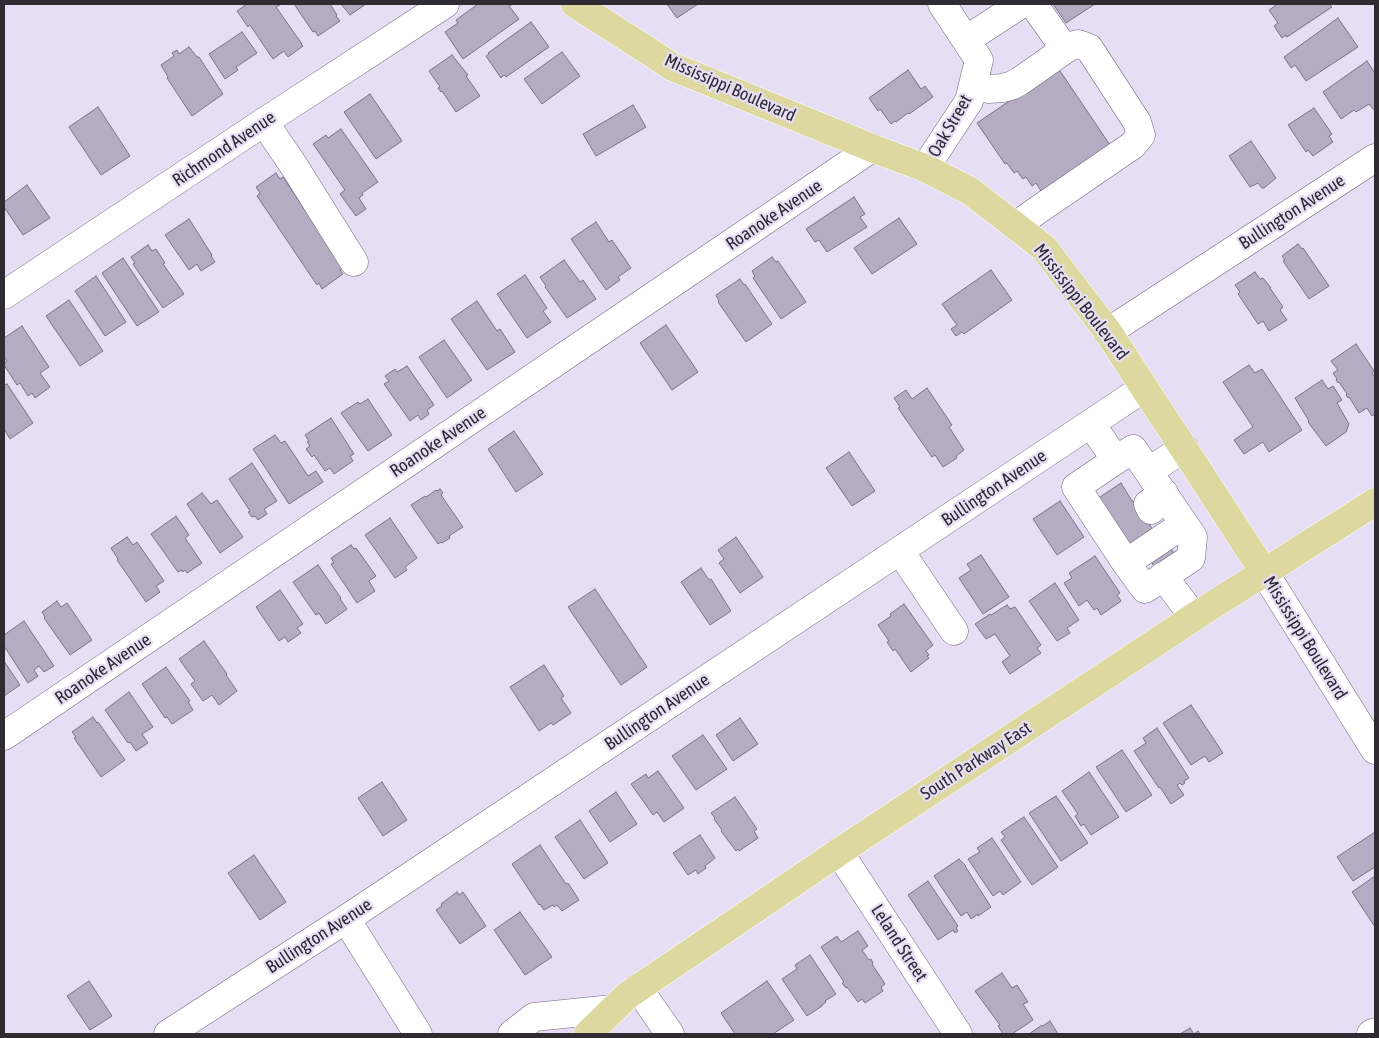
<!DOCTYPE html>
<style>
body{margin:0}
#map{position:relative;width:1379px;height:1038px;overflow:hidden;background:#e7def5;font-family:"Asap Condensed",sans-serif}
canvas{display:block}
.frame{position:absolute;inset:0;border:5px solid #2e2b33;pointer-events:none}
</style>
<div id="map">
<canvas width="1379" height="1038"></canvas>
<div class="frame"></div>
</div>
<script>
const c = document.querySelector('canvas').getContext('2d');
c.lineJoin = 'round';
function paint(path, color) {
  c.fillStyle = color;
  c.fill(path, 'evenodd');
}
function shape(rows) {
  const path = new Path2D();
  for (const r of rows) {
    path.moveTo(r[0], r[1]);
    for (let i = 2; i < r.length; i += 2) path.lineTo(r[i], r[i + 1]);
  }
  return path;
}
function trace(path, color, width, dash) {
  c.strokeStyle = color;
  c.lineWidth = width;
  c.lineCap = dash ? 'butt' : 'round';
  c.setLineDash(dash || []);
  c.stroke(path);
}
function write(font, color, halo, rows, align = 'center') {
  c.font = font + ' "Asap Condensed",sans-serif';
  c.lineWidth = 4.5;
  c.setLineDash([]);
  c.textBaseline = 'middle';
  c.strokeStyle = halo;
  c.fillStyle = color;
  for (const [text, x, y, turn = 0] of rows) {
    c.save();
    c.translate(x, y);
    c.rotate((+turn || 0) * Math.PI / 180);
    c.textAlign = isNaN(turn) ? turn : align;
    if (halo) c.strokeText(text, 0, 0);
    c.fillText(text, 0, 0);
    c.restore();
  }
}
const building = shape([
 [247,4,279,4,280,5,276,7,302,44,301,44,303,46,288,57,284,51,273,59,250,25,248,27,237,11,247,4],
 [294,4,330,4,337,15,336,16,340,21,318,36,315,31,313,32,294,4],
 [341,4,366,4,350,15,341,4],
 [478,4,513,4,509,6,519,19,463,59,445,32,458,23,456,20,478,4],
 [667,4,698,4,677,18,667,4],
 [1053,4,1095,4,1066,23,1053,4],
 [1278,4,1329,4,1332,7,1287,37,1286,35,1282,38,1274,26,1278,23,1269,10,1278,4],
 [1338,18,1358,47,1306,81,1295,65,1291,68,1284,57,1338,18],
 [531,22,549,47,506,77,504,75,501,78,486,56,489,54,488,53,531,22],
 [242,32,257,53,236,67,238,70,225,79,209,54,242,32],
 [189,47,197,57,199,57,223,94,192,116,167,78,168,77,161,65,174,56,172,53,177,50,179,54,189,47],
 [562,52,580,76,542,104,524,79,562,52],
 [452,55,468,75,466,76,480,96,456,112,442,91,441,92,438,88,440,87,429,71,452,55],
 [1367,61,1375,73,1375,109,1374,110,1369,104,1356,112,1354,110,1341,119,1323,92,1367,61],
 [1058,68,1110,145,1041,191,1036,183,1032,186,1026,177,1023,179,1017,171,1014,173,1007,163,1005,164,977,123,1058,68],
 [908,70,921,89,925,86,933,97,909,114,908,113,896,122,895,121,891,124,880,109,878,111,869,98,908,70],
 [370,94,402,141,376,159,344,112,370,94],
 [633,105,646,127,596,156,583,134,633,105],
 [98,107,130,156,101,175,69,127,98,107],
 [1314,108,1332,134,1329,136,1333,142,1313,156,1308,150,1306,152,1288,125,1314,108],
 [341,129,378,182,362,193,363,195,359,198,366,209,356,216,340,194,345,190,313,144,326,135,328,138,341,129],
 [1251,141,1276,178,1264,188,1262,188,1258,183,1250,187,1229,156,1251,141],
 [276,173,280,179,283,177,343,268,340,270,343,274,322,289,319,283,317,285,257,196,260,193,256,187,276,173],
 [27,185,50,218,23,235,4,207,4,202,27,185],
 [854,197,865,214,860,217,867,227,827,252,819,240,815,242,806,229,854,197],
 [899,218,917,244,872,274,854,248,899,218],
 [189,219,212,255,211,256,215,262,201,271,197,264,189,270,165,235,189,219],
 [596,222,609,242,612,240,631,268,618,277,620,280,606,290,571,239,596,222],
 [1298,244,1302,249,1303,248,1329,286,1309,299,1283,261,1285,260,1282,256,1298,244],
 [148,245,152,251,156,249,165,263,163,264,184,294,163,308,133,264,135,263,131,257,148,245],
 [772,257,776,262,778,261,806,302,781,319,753,278,755,276,752,271,772,257],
 [123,258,159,312,137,326,102,273,123,258],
 [564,260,580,282,583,280,596,299,567,318,545,287,546,286,540,277,564,260],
 [991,270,1012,300,964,334,962,332,956,336,951,329,957,325,942,304,991,270],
 [1255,272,1260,279,1263,278,1271,288,1270,288,1283,307,1280,310,1287,320,1269,331,1263,321,1258,324,1238,294,1240,292,1235,285,1255,272],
 [525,275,547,308,543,311,551,322,527,338,497,294,525,275],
 [96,276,126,322,105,336,75,291,96,276],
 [740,279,744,285,745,284,772,324,746,342,718,302,719,301,716,295,740,279],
 [69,300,103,351,80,366,46,316,69,300],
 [477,301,497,331,500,329,515,352,487,370,451,319,477,301],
 [666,325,698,372,672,390,640,343,666,325],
 [22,326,49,367,40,373,50,387,35,398,32,393,28,396,20,383,17,385,4,365,4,363,7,361,4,356,4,338,22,326],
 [444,340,472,380,447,398,419,357,444,340],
 [1356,344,1374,371,1372,373,1375,377,1375,414,1372,416,1367,408,1359,413,1349,397,1348,398,1346,395,1347,394,1339,382,1338,383,1336,380,1337,379,1333,373,1338,370,1331,361,1356,344],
 [1249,365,1255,373,1262,369,1302,430,1269,452,1263,442,1244,454,1234,440,1253,427,1223,382,1249,365],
 [407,366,434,405,427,410,429,414,421,420,418,415,410,421,384,384,389,381,385,376,395,369,397,372,407,366],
 [1322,380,1328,389,1333,386,1342,400,1337,403,1349,424,1346,432,1326,446,1308,422,1309,421,1295,398,1322,380],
 [7,384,33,423,10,439,4,429,4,385,7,384],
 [927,388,952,425,949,427,964,450,956,456,957,458,943,467,935,455,932,457,898,408,900,407,894,398,906,390,912,399,927,388],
 [368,399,392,435,368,451,341,413,358,402,360,404,368,399],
 [331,418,354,454,350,456,353,461,334,474,330,468,325,471,314,455,312,457,306,449,310,446,307,442,309,441,305,435,331,418],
 [514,431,543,474,516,492,488,449,514,431],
 [275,435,281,443,285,441,308,476,316,471,323,482,289,504,253,449,275,435],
 [849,452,875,491,852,506,826,468,849,452],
 [252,463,277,501,264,509,267,514,258,520,255,516,252,517,248,512,250,511,229,479,252,463],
 [1121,483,1132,501,1133,501,1147,519,1152,529,1158,538,1134,554,1097,499,1121,483],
 [440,489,443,493,441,495,463,527,449,536,450,538,442,543,441,542,438,544,411,505,425,496,426,497,436,490,437,491,440,489],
 [202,493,211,504,217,500,243,537,220,553,187,504,202,493],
 [1060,501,1084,537,1057,555,1033,519,1060,501],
 [176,516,189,535,185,538,202,563,187,573,185,570,183,572,182,570,178,572,151,534,176,516],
 [390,518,417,558,405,567,407,570,395,578,365,535,390,518],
 [127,537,133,545,137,542,164,581,156,586,160,592,146,602,117,560,118,559,111,548,127,537],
 [736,537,763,577,740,593,719,563,724,559,718,550,736,537],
 [1165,540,1178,559,1158,572,1145,553,1165,540],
 [351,545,354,549,356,548,376,576,369,581,375,591,357,603,331,564,334,563,331,558,351,545],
 [981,555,1009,597,983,614,959,578,971,570,967,564,981,555],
 [1095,556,1120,593,1117,595,1121,601,1101,615,1097,608,1094,610,1087,600,1079,606,1064,583,1072,578,1069,573,1095,556],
 [318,565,341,598,340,599,347,609,326,624,319,613,316,615,293,582,318,565],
 [701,568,709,580,711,579,731,611,710,625,681,582,701,568],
 [1055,583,1079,620,1067,628,1070,633,1057,641,1029,601,1055,583],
 [595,589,647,667,621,685,568,607,595,589],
 [280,590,303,624,297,628,301,633,288,642,285,637,279,641,256,607,280,590],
 [57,601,61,607,67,603,92,640,70,655,44,618,45,617,42,612,57,601],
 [904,604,933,645,926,651,929,655,927,656,929,658,911,672,895,649,893,651,887,642,889,641,878,625,891,616,890,614,904,604],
 [1007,605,1010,609,1015,607,1041,645,1037,648,1041,653,1010,674,1002,662,1010,656,995,634,986,639,975,624,990,614,991,615,1007,605],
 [24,621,54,666,44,672,39,666,34,670,38,676,28,683,4,646,4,635,24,621],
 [204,641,227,674,226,675,237,691,219,705,212,695,203,701,191,684,195,681,179,659,204,641],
 [4,661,20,685,4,696,4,661],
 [544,665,564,696,561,698,571,713,553,725,551,723,539,731,510,687,544,665],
 [166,667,190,701,188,702,193,710,172,724,167,717,165,718,142,684,166,667],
 [129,692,153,727,142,734,148,743,136,751,130,742,128,743,105,710,129,692],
 [1191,705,1223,753,1209,762,1205,756,1191,765,1163,723,1191,705],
 [93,717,97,723,98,722,125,760,101,777,74,738,76,737,72,732,93,717],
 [740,718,758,744,733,761,716,735,740,718],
 [1157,728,1189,778,1184,781,1185,783,1182,785,1180,783,1177,785,1184,795,1171,804,1160,787,1159,788,1134,751,1146,743,1143,738,1157,728],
 [703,735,727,769,696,790,672,756,703,735],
 [1122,750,1152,795,1126,812,1096,767,1122,750],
 [658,771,684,808,664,822,657,812,653,815,631,784,646,774,648,778,658,771],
 [1089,772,1119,817,1091,835,1084,824,1081,826,1075,816,1078,814,1062,791,1089,772],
 [382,782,407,820,383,836,358,798,382,782],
 [616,792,637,824,610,842,589,811,616,792],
 [1056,796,1088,843,1061,861,1029,813,1056,796],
 [735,797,757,829,754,831,758,838,739,851,738,849,736,851,721,831,722,830,714,819,715,818,711,813,735,797],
 [1024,817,1058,867,1032,885,1001,840,1005,837,1001,832,1024,817],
 [580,820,608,863,584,879,555,837,580,820],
 [1375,832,1375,867,1353,881,1337,857,1375,832],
 [700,835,715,858,705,866,706,868,698,874,696,870,688,875,673,853,700,835],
 [992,838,1021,882,1003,895,1000,891,993,896,968,859,980,852,977,848,992,838],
 [540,845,566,884,568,883,579,900,562,911,557,905,554,907,553,905,544,910,540,904,539,905,512,864,540,845],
 [254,855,286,902,260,920,228,873,254,855],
 [959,859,966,866,965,866,991,907,978,916,978,914,971,919,967,912,961,916,934,876,959,859],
 [1375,876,1375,927,1352,892,1375,876],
 [928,881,958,926,956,928,958,931,955,933,953,930,938,940,908,895,928,881],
 [457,892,459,895,463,892,486,926,460,944,436,910,442,906,441,904,457,892],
 [520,912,552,957,525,975,494,930,520,912],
 [858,931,868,946,862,950,869,960,871,959,873,963,872,964,885,984,881,987,883,991,865,1003,862,999,858,1002,847,987,846,988,842,983,844,982,821,947,837,936,841,942,858,931],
 [810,955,836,994,825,1001,826,1002,822,1005,822,1006,807,1016,782,979,797,969,795,965,810,955],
 [1002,973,1012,988,1017,985,1028,1002,1023,1004,1033,1020,1012,1034,1003,1034,998,1026,1000,1025,975,991,1002,973],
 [89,981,112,1016,90,1030,67,996,89,981],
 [767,981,794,1020,773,1034,745,1034,744,1033,742,1034,735,1034,721,1013,767,981],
 [1050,1021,1058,1034,1029,1034,1042,1025,1043,1026,1050,1021],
 [1190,1028,1194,1034,1198,1031,1200,1034,1180,1034,1190,1028]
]);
const minor = shape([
 [1033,4,1065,49],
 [966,40,1021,4],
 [973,86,989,89,1003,88,1013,85,1020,81,1070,46,1078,44,1089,48,1137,122,1141,135,1133,145,1035,212,1016,226],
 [264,122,294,166,354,262],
 [925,168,969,101,979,60,942,4],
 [4,295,264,122,445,4],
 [1108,332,1375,158],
 [1091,424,1116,460,1076,487,1126,563,1145,589,1191,558,1193,537,1133,449,1116,460],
 [1149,471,1184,448],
 [1151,510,1148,504,1164,493],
 [900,551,954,631],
 [1126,563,1184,524],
 [1264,572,1375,750],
 [1163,576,1194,617],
 [4,736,872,148],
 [839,852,958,1034],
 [346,919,418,1034],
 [638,988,670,1034],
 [168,1034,346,919,1144,388],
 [512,1034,534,1017,613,1009],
 [1371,1034,1375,1032]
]);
const major = shape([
 [575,4,673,67,872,148,925,168,970,191,1044,248,1108,332,1264,572],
 [588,1034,628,995,839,852,1194,617,1375,502]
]);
const streetNames = [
 ["Mississippi Boulevard",730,88,24],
 ["Oak Street",950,126,-60],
 ["Richmond Avenue",224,149,-34],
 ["Bullington Avenue",1292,212,-33],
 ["Roanoke Avenue",774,215,-34],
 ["Mississippi Boulevard",1081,302,52],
 ["Roanoke Avenue",438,442,-34],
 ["Bullington Avenue",994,488,-34],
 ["Mississippi Boulevard",1305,638,58],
 ["Roanoke Avenue",103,669,-34],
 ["Bullington Avenue",657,712,-34],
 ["South Parkway East",976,761,-33],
 ["Bullington Avenue",319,936,-33],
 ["Leland Street",899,943,57]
];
paint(building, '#b5acc3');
trace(building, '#7a7286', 1);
trace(minor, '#6e667a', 29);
trace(major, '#fff', 29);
trace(minor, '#fff', 28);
trace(major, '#ddd8a0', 28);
write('18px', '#2e2b33', '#e7def5', streetNames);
</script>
